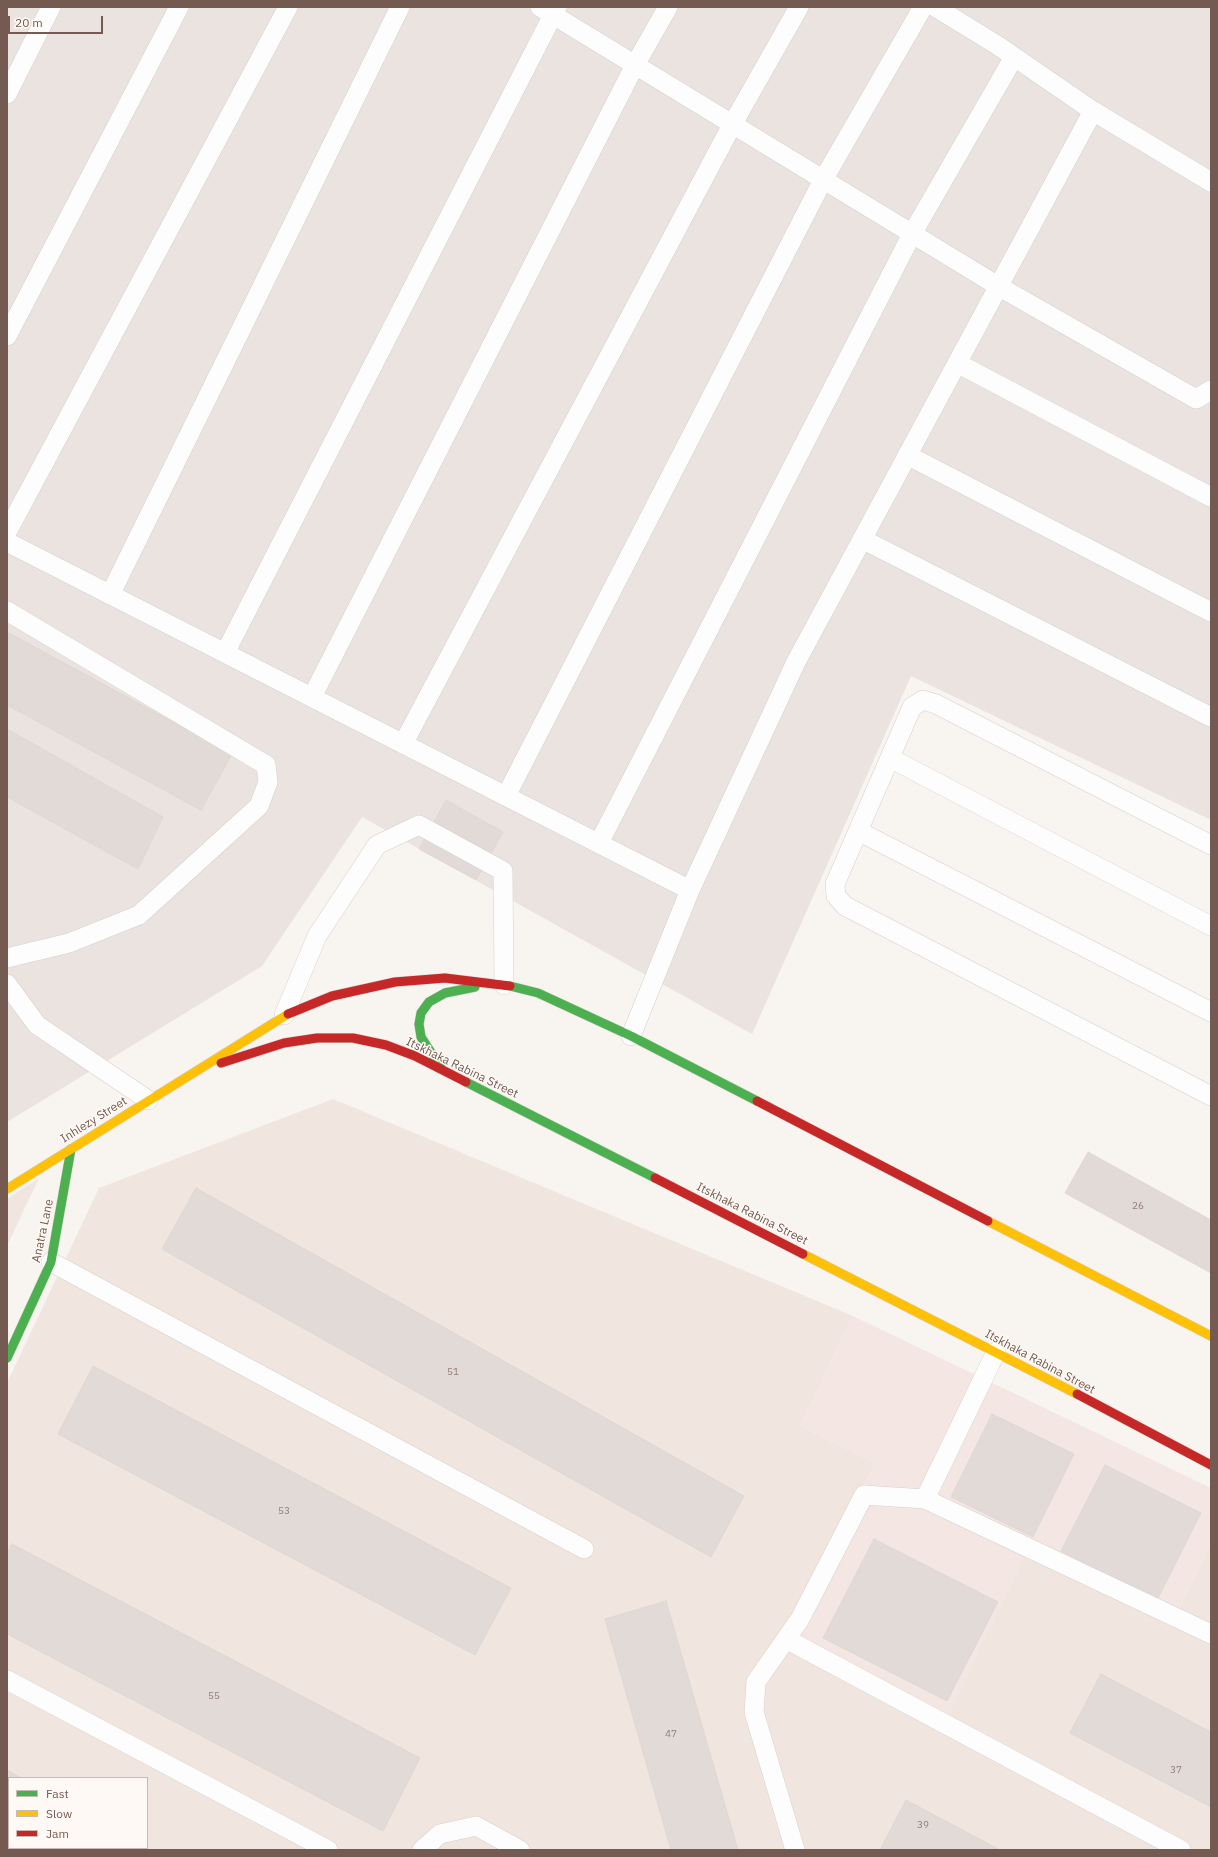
<!DOCTYPE html>
<style>
body{margin:0}
#map{position:relative;width:1218px;height:1857px;overflow:hidden;background:#f8f4f0;font-family:"IBM Plex Sans",sans-serif}
canvas{display:block}
.frame{position:absolute;inset:0;border:8px solid #755a52;pointer-events:none}
.legend{position:absolute;left:8px;top:1777px;width:140px;height:72px;box-sizing:border-box;background:#fef9f4;border:1px solid #c7b9b3;margin:0;padding:5px 7px;list-style:none;font-size:12px;color:#755a52}
.legend li{display:flex;align-items:center;gap:8px;height:20px}
.legend b{width:20px;border:1px solid #c7b9b3}
.scale{position:absolute;left:8px;top:16px;width:95px;height:18px;box-sizing:border-box;border:2px solid #755a52;border-top:0;padding-left:5px;font-size:12px;line-height:14px;white-space:nowrap;color:#755a52;-webkit-text-stroke:3px #fef9f4;paint-order:stroke}
</style>
<div id="map">
<canvas width="1218" height="1857"></canvas>
<div class="frame"></div>
<ul class="legend">
<li><b style="height:5px;background:#4caf50"></b>Fast</li>
<li><b style="height:5px;background:#ffc107"></b>Slow</li>
<li><b style="height:5px;background:#c62828"></b>Jam</li>
</ul>
<div class="scale">20 m</div>
</div>
<script>
const c = document.querySelector('canvas').getContext('2d');
c.lineJoin = 'round';
function paint(path, color) {
  c.fillStyle = color;
  c.fill(path, 'evenodd');
}
function shape(rows) {
  const path = new Path2D();
  for (const r of rows) {
    path.moveTo(r[0], r[1]);
    for (let i = 2; i < r.length; i += 2) path.lineTo(r[i], r[i + 1]);
  }
  return path;
}
function trace(path, color, width, dash) {
  c.strokeStyle = color;
  c.lineWidth = width;
  c.lineCap = dash ? 'butt' : 'round';
  c.setLineDash(dash || []);
  c.stroke(path);
}
function write(font, color, halo, rows, align = 'center') {
  c.font = font + ' "IBM Plex Sans",sans-serif';
  c.lineWidth = 3;
  c.setLineDash([]);
  c.textBaseline = 'middle';
  c.strokeStyle = halo;
  c.fillStyle = color;
  for (const [text, x, y, turn = 0] of rows) {
    c.save();
    c.translate(x, y);
    c.rotate((+turn || 0) * Math.PI / 180);
    c.textAlign = isNaN(turn) ? turn : align;
    if (halo) c.strokeText(text, 0, 0);
    c.fillText(text, 0, 0);
    c.restore();
  }
}
const residential = shape([
 [333,1099,853,1316,800,1426,875,1463,789,1642,1031,1543,1177,1613,1211,1542,1211,1850,7,1850,7,1383,99,1188],
 [9,1778,147,1778,147,1848,9,1848],
 [39,1178,7,1246,7,1199]
]);
const commercial = shape([
 [853,1316,1211,1488,1211,1542,1177,1613,1031,1543,947,1719,789,1642,875,1463,800,1426]
]);
const industrial = shape([
 [7,7,1211,7,1211,820,911,676,752,1034,362,817,262,966,7,1122]
]);
const building = shape([
 [7,632,232,754,201,810,7,705,7,632],
 [7,729,163,817,138,869,7,797,7,729],
 [446,800,503,832,476,880,419,849,446,800],
 [1088,1152,1211,1220,1211,1273,1065,1193,1088,1152],
 [196,1188,744,1496,711,1557,162,1249,196,1188],
 [93,1366,511,1588,475,1655,58,1434,93,1366],
 [992,1414,1074,1454,1033,1537,951,1497,992,1414],
 [1105,1465,1201,1513,1157,1600,1061,1551,1105,1465],
 [874,1539,998,1602,947,1701,823,1638,874,1539],
 [12,1544,420,1758,383,1831,7,1634,7,1553,12,1544],
 [666,1601,738,1850,671,1850,605,1619,666,1601],
 [1101,1674,1211,1732,1211,1807,1070,1733,1101,1674],
 [7,1770,21,1778,9,1778,9,1848,146,1848,150,1850,7,1850,7,1770],
 [906,1800,1000,1850,880,1850,906,1800]
]);
const lane = shape([
 [540,7,998,286,1196,399,1211,390],
 [935,7,997,45,1093,111,1211,182],
 [7,94,51,7],
 [7,336,179,7],
 [957,363,1211,497],
 [907,455,1211,612],
 [7,532,288,7],
 [862,539,1211,717],
 [7,542,690,890],
 [110,595,400,7],
 [7,611,266,765,268,782,259,806,139,915,69,943,7,958],
 [225,653,557,7],
 [312,697,635,65,668,7],
 [403,744,732,125,799,7],
 [890,758,1211,926],
 [506,796,823,180,923,7],
 [858,831,1211,1012],
 [599,843,912,234,1014,57],
 [1211,845,936,704,923,700,912,707,835,884,836,896,845,906,1211,1096],
 [7,984,37,1025,148,1100],
 [284,1015,317,936,377,845,419,825,503,871,504,985],
 [631,1036,690,890,796,662,1093,111],
 [51,1262,584,1549],
 [925,1499,996,1352],
 [786,1639,1181,1850],
 [7,1680,328,1850],
 [422,1850,440,1834,476,1826,520,1850],
 [795,1850,754,1712,756,1682,800,1619,864,1495,925,1499,1211,1634]
]);
const fast = shape([
 [510,986,538,993,631,1036,757,1101],
 [441,1068,421,1037,419,1024,421,1013,429,1002,445,993,475,987],
 [466,1082,655,1178],
 [7,1358,51,1262,71,1149]
]);
const slow = shape([
 [7,1189,288,1014],
 [988,1221,1211,1336],
 [803,1254,1077,1394]
]);
const jam = shape([
 [288,1014,332,996,395,982,445,978,510,986],
 [221,1063,284,1043,317,1038,353,1038,386,1045,415,1056,466,1082],
 [757,1101,988,1221],
 [655,1178,803,1254],
 [1077,1394,1211,1465]
]);
const numberNames = [
 ["26",1138,1206],
 ["51",453,1372],
 ["53",284,1511],
 ["55",214,1696],
 ["47",671,1734],
 ["37",1176,1770],
 ["39",923,1825]
];
const streetNames = [
 ["Itskhaka Rabina Street",462,1068,26],
 ["Inhlezy Street",94,1120,-32],
 ["Itskhaka Rabina Street",752,1214,27],
 ["Anatra Lane",43,1231,-78],
 ["Itskhaka Rabina Street",1040,1362,28]
];
paint(residential, '#f0e6df');
paint(commercial, '#f4e7e3');
paint(industrial, '#eae3df');
paint(building, '#e2dad6');
trace(building, '#e1d7d3', 1);
trace(lane, '#d6d0cb', 20);
trace(fast, '#d8d0cc', 10);
trace(slow, '#d8d0cc', 10);
trace(jam, '#d8d0cc', 10);
trace(lane, '#fefdfd', 19);
trace(fast, '#4caf50', 9);
trace(slow, '#ffc107', 9);
trace(jam, '#c62828', 9);
write('10px', '#937d76', null, numberNames);
write('12px', '#755a52', '#fef9f4', streetNames);
</script>
